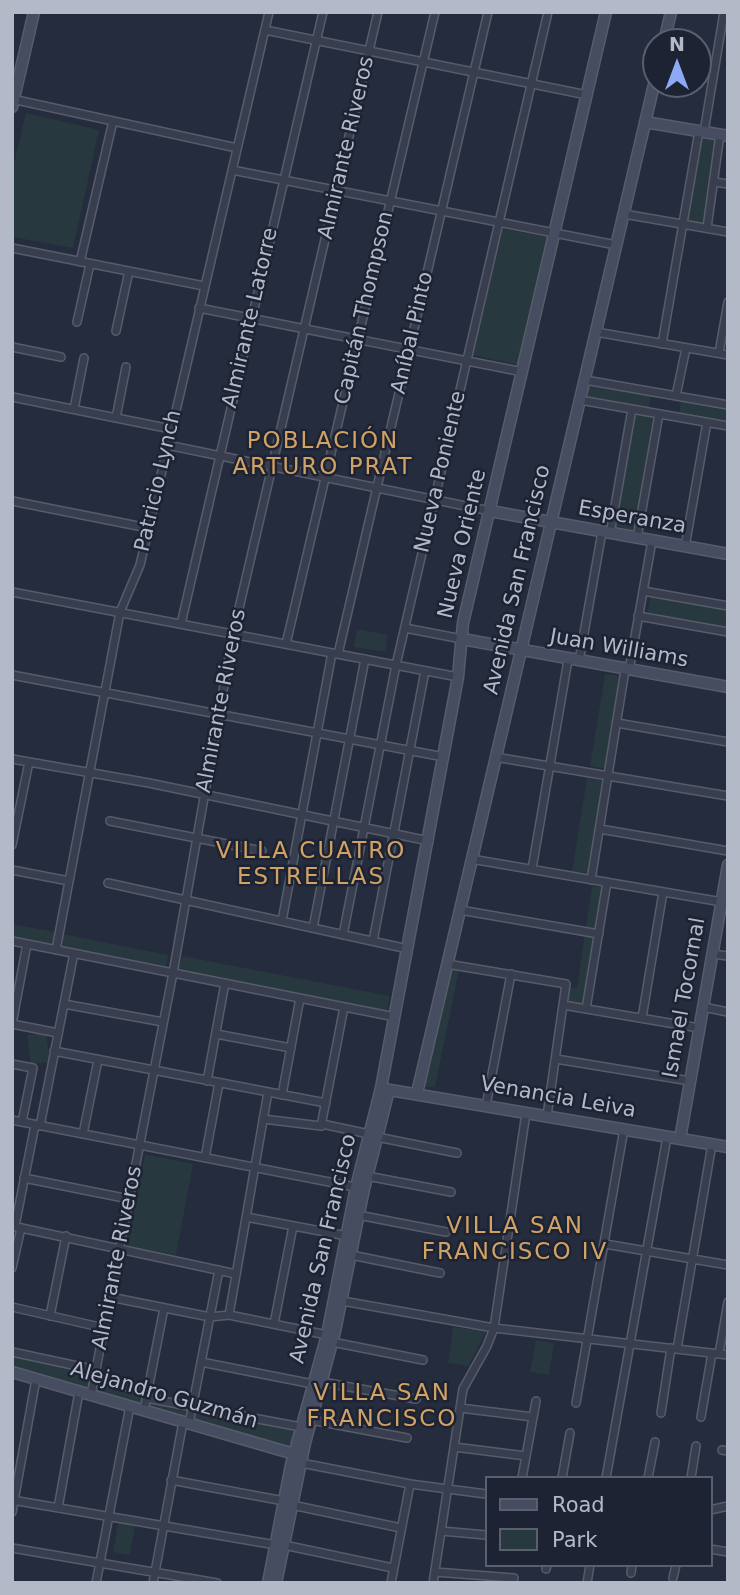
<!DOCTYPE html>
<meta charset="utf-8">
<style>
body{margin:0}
#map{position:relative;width:740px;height:1595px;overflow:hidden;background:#252c3d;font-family:"DejaVu Sans",sans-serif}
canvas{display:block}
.frame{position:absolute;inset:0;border:14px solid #b4b9c8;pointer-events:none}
.legend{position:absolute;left:485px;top:1476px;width:228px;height:91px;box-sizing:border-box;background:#1d2332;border:2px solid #595f6e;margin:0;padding:9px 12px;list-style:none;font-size:21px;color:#b4b9c8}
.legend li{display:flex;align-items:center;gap:14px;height:35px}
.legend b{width:35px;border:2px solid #595f6e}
.north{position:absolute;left:642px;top:28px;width:70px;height:70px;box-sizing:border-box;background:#1d2332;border:2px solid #595f6e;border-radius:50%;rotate:0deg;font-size:19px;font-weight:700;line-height:28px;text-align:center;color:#b4b9c8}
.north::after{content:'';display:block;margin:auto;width:24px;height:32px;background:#8da8f4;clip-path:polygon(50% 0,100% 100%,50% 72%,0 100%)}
</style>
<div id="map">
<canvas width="740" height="1595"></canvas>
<div class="frame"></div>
<ul class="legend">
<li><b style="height:9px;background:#474d60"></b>Road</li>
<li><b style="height:19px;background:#27383e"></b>Park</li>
</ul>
<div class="north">N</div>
</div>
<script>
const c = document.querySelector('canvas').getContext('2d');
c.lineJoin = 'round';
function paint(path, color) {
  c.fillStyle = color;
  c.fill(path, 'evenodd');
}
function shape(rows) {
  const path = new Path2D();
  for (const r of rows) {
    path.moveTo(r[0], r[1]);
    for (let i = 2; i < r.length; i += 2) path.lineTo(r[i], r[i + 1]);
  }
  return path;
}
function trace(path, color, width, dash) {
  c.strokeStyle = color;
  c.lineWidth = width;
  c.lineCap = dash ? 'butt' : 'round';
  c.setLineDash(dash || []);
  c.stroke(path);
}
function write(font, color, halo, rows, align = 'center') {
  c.font = font + ' "DejaVu Sans",sans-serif';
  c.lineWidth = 5;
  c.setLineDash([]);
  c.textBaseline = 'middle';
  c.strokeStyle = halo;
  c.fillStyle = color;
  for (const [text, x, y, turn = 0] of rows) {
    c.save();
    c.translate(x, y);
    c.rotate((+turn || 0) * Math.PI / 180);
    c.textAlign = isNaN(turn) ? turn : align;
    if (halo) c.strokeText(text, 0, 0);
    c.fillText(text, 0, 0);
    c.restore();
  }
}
const green = shape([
 [26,113,99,130,73,248,12,237,12,172],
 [701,135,716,138,703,224,686,221],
 [503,229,548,237,519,365,473,355],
 [590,384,651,395,648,411,587,400],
 [681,400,728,408,728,425,679,416],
 [632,414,653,417,635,533,614,530],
 [651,594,728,608,728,629,647,615],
 [357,629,388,635,385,652,354,647],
 [605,674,622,676,606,769,590,766],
 [587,778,604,781,588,873,572,871],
 [592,886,602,887,585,1004,568,1002,570,988,577,988],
 [12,924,55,932,53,945,12,937],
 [62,934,168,955,166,966,59,946],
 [182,956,390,996,387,1012,178,971],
 [452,969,459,970,435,1087,425,1087],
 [46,1032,50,1062,31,1064,27,1035],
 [145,1154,193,1164,176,1255,128,1246],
 [453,1327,486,1332,468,1366,448,1363],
 [536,1340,554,1343,549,1375,530,1372],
 [12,1354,93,1371,92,1380,146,1393,145,1399,296,1424,291,1444,287,1447,12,1367],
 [118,1523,135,1526,130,1555,113,1552]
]);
const street = shape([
 [265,30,587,95],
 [12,99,237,148],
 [704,132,724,12],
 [232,170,616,245],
 [714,182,728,184],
 [624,214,728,232],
 [707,228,720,134],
 [12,248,204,286],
 [80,262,113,121],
 [199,308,523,372],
 [77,322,90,264],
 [116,331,129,271],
 [596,332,728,355],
 [662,344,699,131],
 [12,347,61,357],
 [719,353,728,302],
 [585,380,728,405],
 [676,396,686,348],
 [12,397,171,429],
 [580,400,728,426],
 [74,409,84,358],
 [116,418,126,367],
 [167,445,490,511],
 [12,501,148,528],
 [610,534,632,409],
 [637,538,659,414],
 [685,547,707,422],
 [643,591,728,606],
 [12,592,458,677],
 [638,616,728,632],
 [181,624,323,12],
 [405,628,462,639],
 [286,644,435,12],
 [338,654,488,12],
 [579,661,602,532],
 [629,670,652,541],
 [12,675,444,757],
 [617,723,728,742],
 [495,757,728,796],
 [12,759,149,783,429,841],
 [110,821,262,851],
 [600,829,728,851],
 [12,845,29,762],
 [471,859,728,903],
 [532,869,568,660],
 [12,870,69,881],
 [591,880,625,670],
 [108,883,408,949],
 [460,910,599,934],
 [282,921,332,653],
 [313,928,365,659],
 [343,935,396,665,548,12],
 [12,941,395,1017],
 [373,941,425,671],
 [56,950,120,612,140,565,269,12],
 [712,954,728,956],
 [447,964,566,984,547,1116],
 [64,1004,163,1022],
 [563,1005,699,1028],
 [703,1007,728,1012],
 [586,1009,607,882],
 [642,1018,663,892],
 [12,1024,27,944],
 [12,1024,58,1033],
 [216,1034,291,1048],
 [54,1051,326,1103],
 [556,1059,690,1081],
 [12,1064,33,1068,22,1122],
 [207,1081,225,983],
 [282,1095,300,998],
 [486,1106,511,974],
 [263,1119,321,1126,344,1007],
 [12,1120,360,1188],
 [322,1124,369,1134],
 [40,1126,74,953],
 [83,1134,98,1060],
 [377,1137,457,1153],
 [205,1158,219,1083],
 [367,1176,451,1192],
 [24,1178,129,1199],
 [358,1215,446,1232],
 [246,1217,347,1236],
 [12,1226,236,1274],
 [15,1226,35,1125],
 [605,1244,728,1265],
 [351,1255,440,1273],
 [12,1268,21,1228],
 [110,1297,210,1317,229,1315,327,1335],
 [337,1300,494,1328,728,1355],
 [12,1307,104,1328],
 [229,1315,268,1092],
 [50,1316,66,1236],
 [274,1324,293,1226],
 [332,1342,423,1360],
 [677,1349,712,1144],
 [12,1352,96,1370],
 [719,1354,728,1302],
 [201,1362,313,1384],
 [95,1379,147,1392],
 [322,1382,416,1399],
 [91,1395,173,973,233,634,378,12],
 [146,1398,301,1427],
 [576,1403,624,1129],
 [460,1408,533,1417],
 [144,1410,164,1308],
 [661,1413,671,1348],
 [701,1417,712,1353],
 [311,1420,407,1438],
 [189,1424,219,1270],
 [454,1447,526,1456],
 [722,1450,728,1451],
 [301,1463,410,1484,486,1494],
 [522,1478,536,1401],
 [562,1478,570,1433],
 [606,1478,667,1137],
 [648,1478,655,1442],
 [691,1478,696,1446],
 [171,1480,284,1501],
 [12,1500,276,1545],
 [292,1505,401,1528],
 [58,1508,79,1392],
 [710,1510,728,1506],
 [12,1512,36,1379],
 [441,1531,486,1535],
 [284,1545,393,1568],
 [12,1548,217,1583],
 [710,1549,728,1552],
 [546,1569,547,1565],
 [435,1572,514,1578],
 [631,1573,632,1565],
 [673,1578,676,1565],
 [96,1583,130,1406],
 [153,1583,183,1422],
 [391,1583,410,1484],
 [433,1583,463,1389,487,1346,494,1328,526,1113],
 [587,1583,590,1565]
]);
const secondary = shape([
 [664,42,671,12],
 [12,107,34,12],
 [645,122,728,136],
 [490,511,728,554],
 [462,639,728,687],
 [384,1089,728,1147],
 [417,1093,656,76],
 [680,1139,728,865],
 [12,1372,294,1454,297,1458],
 [268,1583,291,1465,327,1335,356,1187,381,1088,458,677,463,623,606,12],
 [276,1583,305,1443,335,1331,364,1189,389,1090]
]);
const streetNames = [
 ["Almirante Riveros",347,148,-77],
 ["Capitán Thompson",365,308,-77],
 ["Almirante Latorre",251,318,-77],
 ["Aníbal Pinto",413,333,-77],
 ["Nueva Poniente",441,472,-77],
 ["Patricio Lynch",159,481,-77],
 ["Esperanza",632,518,10],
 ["Nueva Oriente",463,544,-77],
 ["Avenida San Francisco",518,580,-77],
 ["Juan Williams",619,649,10],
 ["Almirante Riveros",222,701,-79],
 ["Ismael Tocornal",685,998,-80],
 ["Venancia Leiva",558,1098,10],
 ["Avenida San Francisco",324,1249,-77],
 ["Almirante Riveros",118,1258,-79],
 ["Alejandro Guzmán",164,1396,16]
];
const neighbourhoodNames = [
 ["POBLACIÓN",323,442],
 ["ARTURO PRAT",323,468],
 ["VILLA CUATRO",311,852],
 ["ESTRELLAS",311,878],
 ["VILLA SAN",515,1227],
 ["FRANCISCO IV",515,1253],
 ["VILLA SAN",382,1394],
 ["FRANCISCO",382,1420]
];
paint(green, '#27383e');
trace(street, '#565c6b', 10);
trace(secondary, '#565c6b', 13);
trace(street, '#383e4d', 7);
trace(secondary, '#474d60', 10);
write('21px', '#b4b9c8', '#1d2332', streetNames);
c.letterSpacing = '2px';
write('23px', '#d1a266', '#1d2332', neighbourhoodNames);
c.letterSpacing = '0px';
</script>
